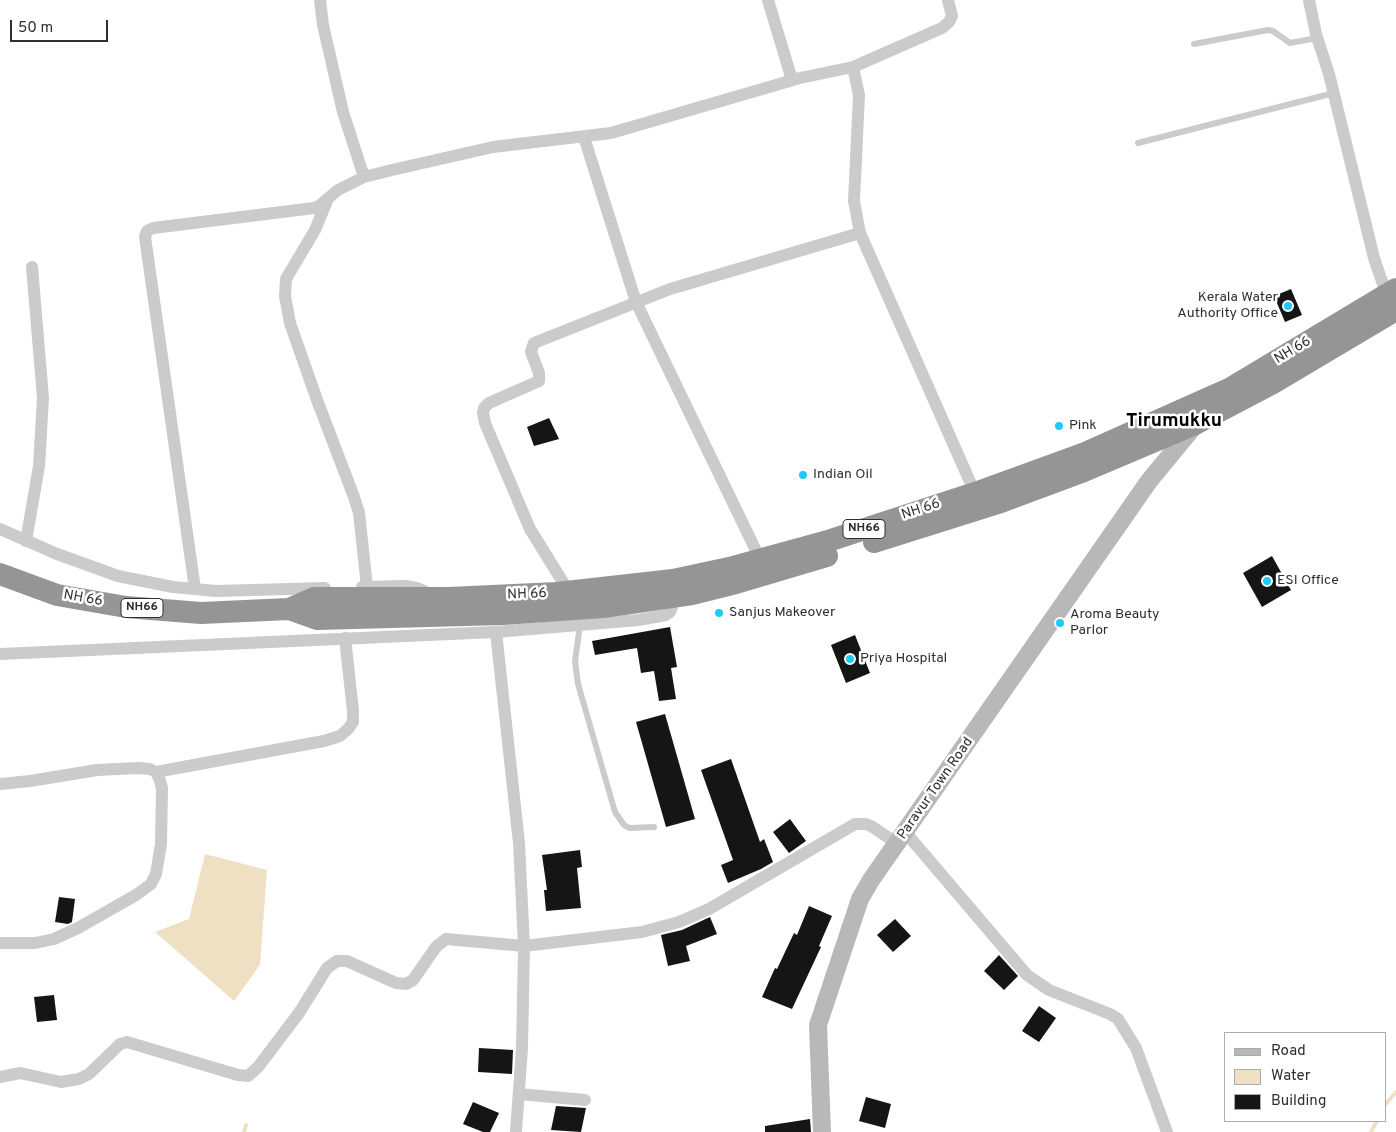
<!DOCTYPE html>
<style>
body{margin:0}
#map{position:relative;width:1396px;height:1132px;overflow:hidden;background:#fff;font-family:Overpass,sans-serif}
canvas{display:block}
.legend{position:absolute;left:1224px;top:1032px;width:162px;height:90px;box-sizing:border-box;background:#fff;border:1px solid #ababab;margin:0;padding:6px 9px;list-style:none;font-size:15px;color:#2e2e2e}
.legend li{display:flex;align-items:center;gap:10px;height:25px}
.legend b{width:25px;border:1px solid #ababab}
.scale{position:absolute;left:10px;top:20px;width:98px;height:22px;box-sizing:border-box;border:2px solid #2e2e2e;border-top:0;padding-left:6px;font-size:15px;line-height:18px;white-space:nowrap;color:#2e2e2e;-webkit-text-stroke:4px #fff;paint-order:stroke}
</style>
<div id="map">
<canvas width="1396" height="1132"></canvas>
<ul class="legend">
<li><b style="height:6px;background:#b8b8b8"></b>Road</li>
<li><b style="height:14px;background:#efe0c4"></b>Water</li>
<li><b style="height:14px;background:#151515"></b>Building</li>
</ul>
<div class="scale">50 m</div>
</div>
<script>
const c = document.querySelector('canvas').getContext('2d');
c.lineJoin = 'round';
function paint(path, color) {
  c.fillStyle = color;
  c.fill(path, 'evenodd');
}
function shape(rows) {
  const path = new Path2D();
  for (const r of rows) {
    path.moveTo(r[0], r[1]);
    for (let i = 2; i < r.length; i += 2) path.lineTo(r[i], r[i + 1]);
  }
  return path;
}
function trace(path, color, width, dash) {
  c.strokeStyle = color;
  c.lineWidth = width;
  c.lineCap = dash ? 'butt' : 'round';
  c.setLineDash(dash || []);
  c.stroke(path);
}
function write(font, color, halo, rows, align = 'center') {
  c.font = font + ' Overpass,sans-serif';
  c.lineWidth = 5;
  c.setLineDash([]);
  c.textBaseline = 'middle';
  c.strokeStyle = halo;
  c.fillStyle = color;
  for (const [text, x, y, turn = 0] of rows) {
    c.save();
    c.translate(x, y);
    c.rotate((+turn || 0) * Math.PI / 180);
    c.textAlign = isNaN(turn) ? turn : align;
    if (halo) c.strokeText(text, 0, 0);
    c.fillText(text, 0, 0);
    c.restore();
  }
}
const water = shape([
 [205,854,267,870,260,965,234,1001,155,932,189,919]
]);
const stream = shape([
 [1385,1105,1396,1092],
 [244,1132,246,1125],
 [1371,1132,1377,1121]
]);
const building = shape([
 [1291,289,1302,315,1285,322,1274,296],
 [549,418,559,439,534,446,527,427],
 [1272,556,1291,590,1262,607,1243,573],
 [670,627,677,667,671,668,676,699,659,701,654,671,641,673,637,648,595,655,592,641],
 [855,635,870,673,846,683,831,645],
 [665,714,695,819,666,827,636,722],
 [731,759,760,842,764,839,773,862,761,869,728,883,721,865,733,860,701,770],
 [790,819,806,841,789,853,773,832],
 [580,850,582,867,577,868,581,908,546,911,544,890,547,890,542,855],
 [59,897,75,899,72,922,68,924,55,922],
 [809,906,832,916,819,946,821,947,792,1009,762,997,775,968,777,969,794,933,797,935],
 [710,917,717,934,686,946,690,961,668,966,661,935,682,930],
 [895,919,911,936,893,952,877,935],
 [999,955,1018,976,1004,990,984,971],
 [54,995,57,1020,37,1022,34,997],
 [1039,1006,1056,1018,1039,1042,1022,1031],
 [479,1048,513,1050,512,1074,478,1072],
 [866,1097,891,1104,885,1128,859,1121],
 [473,1102,499,1113,490,1132,483,1132,463,1124],
 [556,1106,586,1108,581,1132,551,1130],
 [810,1119,811,1132,765,1132,765,1126]
]);
const lane = shape([
 [1194,44,1268,30,1273,31,1290,43,1317,38],
 [1138,143,1334,93],
 [580,625,575,661,578,684,615,812,624,825,629,828,654,827]
]);
const street = shape([
 [320,0,323,25,343,112,364,177],
 [768,0,792,80],
 [1309,0,1316,34,1329,74,1374,258,1388,299],
 [853,67,859,95,854,201,860,233,975,493],
 [584,137,636,302,760,559],
 [327,201,315,230,286,279,285,296,290,323,317,400,354,497,359,513,367,587],
 [0,529,57,554,118,576,173,587,216,591,325,588],
 [26,541,39,466,43,398,32,267],
 [362,587,405,586,417,588,424,591],
 [195,589,145,237,147,231,153,228,314,208,319,206,338,190,364,177,392,170,493,147,611,133,800,78,853,67,942,28,949,22,952,16,948,0],
 [569,592,530,529,485,423,483,413,484,408,489,403,539,381,539,373,531,352,534,343,670,289,860,233],
 [496,632,519,843,524,946,522,1048,516,1132],
 [0,654,496,632,638,620,666,615,670,612,672,607,672,598],
 [156,772,324,741,340,736,348,729,353,722,353,711,345,638],
 [0,784,30,781,97,770,138,768,150,769,156,772,159,778,162,788,161,844,156,874,151,884,136,895,78,928,54,939,35,943,0,943],
 [906,833,1027,975,1049,990,1110,1014,1118,1019,1136,1048,1167,1132],
 [0,1077,20,1073,61,1082,79,1079,89,1074,120,1044,127,1042,238,1075,248,1076,258,1067,299,1013,327,968,337,961,347,961,396,983,406,984,413,980,436,947,446,939,524,946,642,932,679,922,709,909,855,824,866,824,871,826,898,844],
 [519,1094,585,1100]
]);
const secondary = shape([
 [822,1132,818,1025,860,899,871,880,1149,481,1196,424]
]);
const highway = shape([
 [874,542,1001,502,1079,473,1197,423,1273,383,1396,310],
 [0,574,57,595,126,607,201,613,289,609,314,598,449,598,557,593,673,580,729,568,831,540,975,493,1085,453,1231,388,1396,289],
 [289,609,317,619,503,614,603,607,692,594,736,583,827,556]
]);
const markers = [
 [1288,306,5,"#1fcaf5"],
 [1059,426,5,"#1fcaf5"],
 [803,475,5,"#1fcaf5"],
 [1267,581,5,"#1fcaf5"],
 [719,613,5,"#1fcaf5"],
 [1060,623,5,"#1fcaf5"],
 [850,659,5,"#1fcaf5"]
];
const shields = [
 [864,529,42],
 [142,608,42]
];
const shieldNames = [
 ["NH66",864,529],
 ["NH66",142,608]
];
const poiNames = [
 ["Kerala Water",1278,298,"right"],
 ["Authority Office",1278,314,"right"],
 ["Pink",1069,426],
 ["Indian Oil",813,475],
 ["ESI Office",1277,581],
 ["Sanjus Makeover",729,613],
 ["Aroma Beauty",1070,615],
 ["Parlor",1070,631],
 ["Priya Hospital",860,659]
];
const streetNames = [
 ["NH 66",1293,351,-31],
 ["NH 66",921,510,-18],
 ["NH 66",527,595,-2],
 ["NH 66",83,599,10],
 ["Paravur Town Road",936,789,-55]
];
const districtNames = [
 ["Tirumukku",1174,422]
];
paint(water, '#efe0c4');
trace(stream, '#efe0c4', 4);
paint(building, '#151515');
trace(lane, '#cbcbcb', 6);
trace(street, '#cbcbcb', 12);
trace(secondary, '#b8b8b8', 18);
trace(highway, '#959595', 22);
for (const [x, y, r, color] of markers) {
  const dot = new Path2D();
  dot.arc(x, y, r, 0, 2 * Math.PI);
  c.fillStyle = color;
  c.fill(dot);
  trace(dot, '#fff', 2);
}
for (const [x, y, w] of shields) {
  const box = new Path2D();
  box.roundRect(x - w / 2, y - 9.5, w, 19, 4);
  c.fillStyle = '#fff';
  c.fill(box);
  trace(box, '#2e2e2e', 1);
}
write('bold 12px', '#2e2e2e', null, shieldNames);
write('14px', '#2e2e2e', '#fff', poiNames, 'left');
write('14px', '#2e2e2e', '#fff', streetNames);
write('bold 19px', '#000', '#fff', districtNames);
</script>
